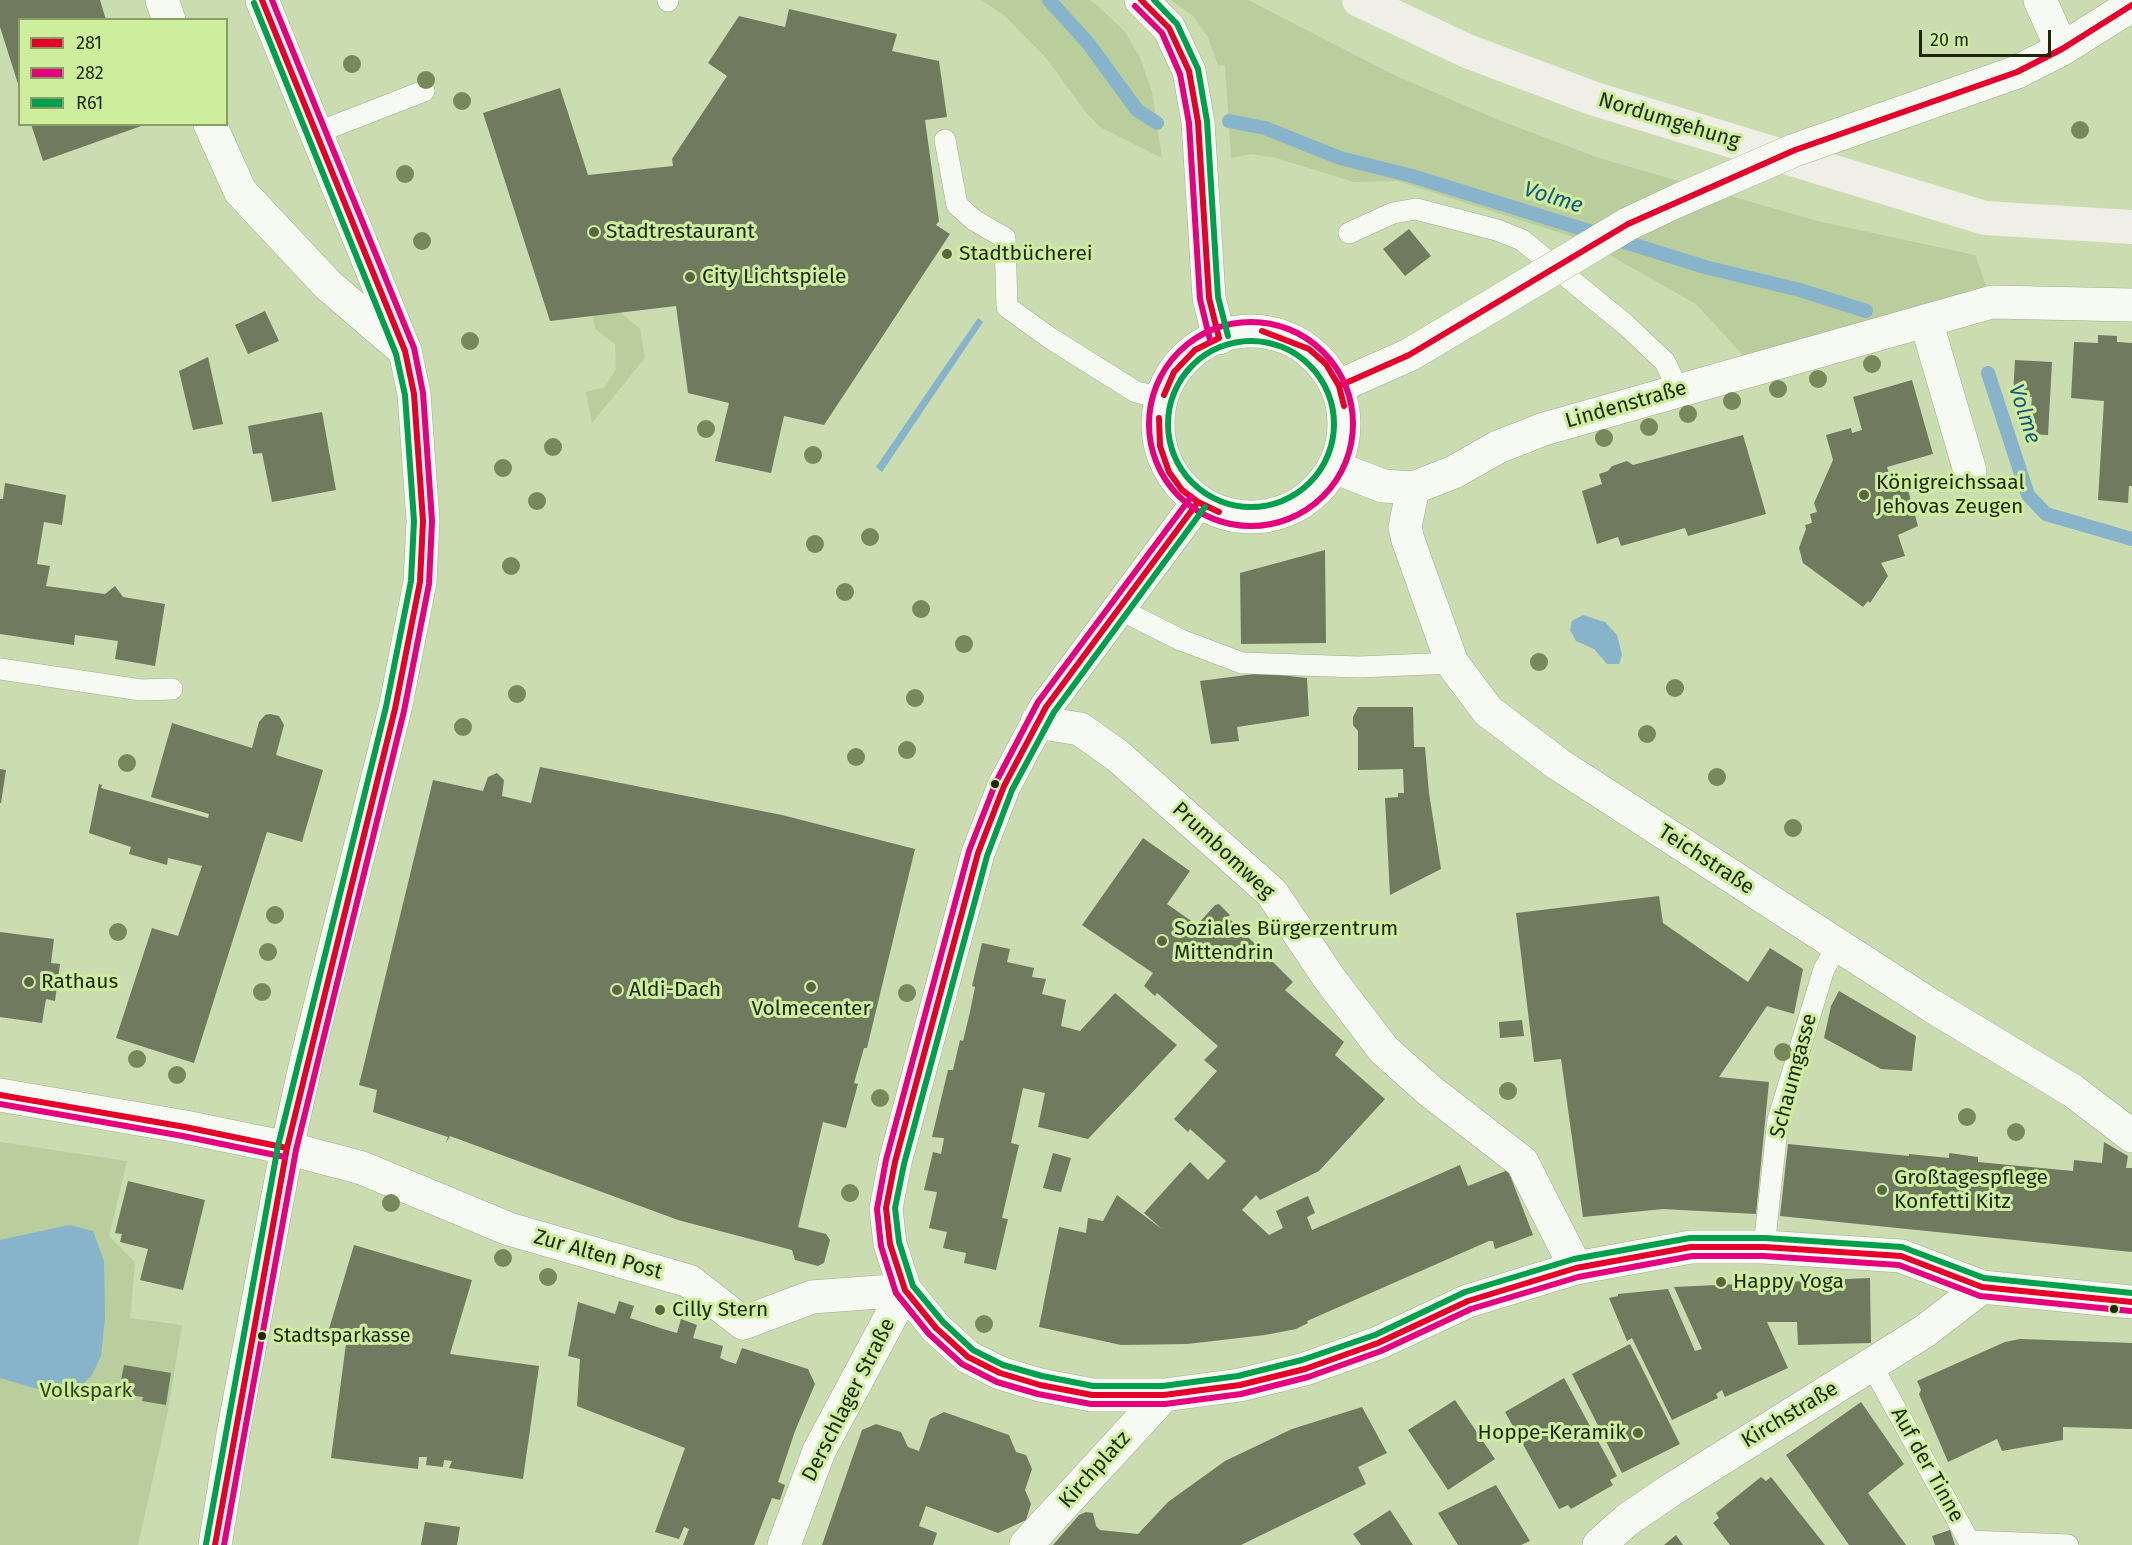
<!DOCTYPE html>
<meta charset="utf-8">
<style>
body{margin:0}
#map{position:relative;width:2132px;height:1545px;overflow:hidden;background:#cadcb0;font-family:"Fira Sans",sans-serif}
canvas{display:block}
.legend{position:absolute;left:18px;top:18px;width:210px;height:108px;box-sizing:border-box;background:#ceee9e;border:2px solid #879f62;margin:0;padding:8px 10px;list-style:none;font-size:18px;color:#1d2808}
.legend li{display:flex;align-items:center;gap:12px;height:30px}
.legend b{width:30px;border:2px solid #879f62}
.scale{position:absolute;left:1919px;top:30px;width:132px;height:27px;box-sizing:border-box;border:3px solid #1d2808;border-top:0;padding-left:8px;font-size:18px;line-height:21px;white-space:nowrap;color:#1d2808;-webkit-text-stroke:4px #ceee9e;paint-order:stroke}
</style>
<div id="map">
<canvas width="2132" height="1545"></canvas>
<ul class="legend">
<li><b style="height:8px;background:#e4002b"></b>281</li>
<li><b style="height:8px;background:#e5007d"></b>282</li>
<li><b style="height:8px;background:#01a04d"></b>R61</li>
</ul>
<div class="scale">20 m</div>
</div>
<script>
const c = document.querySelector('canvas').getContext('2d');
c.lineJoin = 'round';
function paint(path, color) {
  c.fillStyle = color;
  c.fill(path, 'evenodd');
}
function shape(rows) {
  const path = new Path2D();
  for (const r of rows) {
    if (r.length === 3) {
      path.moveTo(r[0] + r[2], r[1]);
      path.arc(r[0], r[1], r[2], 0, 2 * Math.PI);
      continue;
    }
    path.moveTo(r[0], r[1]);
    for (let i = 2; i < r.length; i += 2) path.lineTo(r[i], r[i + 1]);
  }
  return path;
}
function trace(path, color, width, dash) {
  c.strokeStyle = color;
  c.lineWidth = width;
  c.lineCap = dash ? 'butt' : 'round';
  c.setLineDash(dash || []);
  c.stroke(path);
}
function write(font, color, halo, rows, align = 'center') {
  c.font = font + ' "Fira Sans",sans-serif';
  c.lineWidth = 6;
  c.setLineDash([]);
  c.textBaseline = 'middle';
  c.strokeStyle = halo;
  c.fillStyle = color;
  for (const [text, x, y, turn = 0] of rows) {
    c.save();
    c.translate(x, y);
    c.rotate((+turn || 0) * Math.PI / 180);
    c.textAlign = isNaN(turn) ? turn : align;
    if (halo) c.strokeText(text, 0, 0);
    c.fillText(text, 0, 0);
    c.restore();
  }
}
const green = shape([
 [981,0,1090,0,1099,7,1125,32,1140,58,1152,92,1162,158,1100,127,1085,111,1047,59,1005,16],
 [1171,0,1248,0,1394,75,1501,121,1599,158,1817,221,1975,255,1992,302,1754,367,1696,304,1583,240,1397,181,1354,182,1276,158,1251,154,1231,158,1225,65,1218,66,1208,37,1193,16],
 [620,312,640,329,645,358,592,423,586,392,605,387,616,369,615,344,595,329,593,316],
 [0,1142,127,1161,109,1236,135,1262,130,1318,182,1325,168,1411,138,1545,0,1545]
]);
const water = shape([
 [978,318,983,322,882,472,876,467],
 [1583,615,1605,622,1617,635,1622,655,1619,664,1607,664,1594,649,1576,641,1570,630,1572,621],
 [69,1225,93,1231,104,1261,105,1318,101,1356,92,1375,83,1384,58,1395,0,1378,0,1240]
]);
const stream = shape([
 [1049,0,1088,43,1137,110,1157,123],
 [1229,121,1265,128,1340,158,1412,176,1705,267,1800,290,1866,311],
 [1988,373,2028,495,2046,514,2132,539]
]);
const building = shape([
 [0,0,100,0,106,20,20,20,19,87,0,27],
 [789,9,897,34,892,51,939,61,947,117,925,120,939,221,936,225,950,234,824,425,784,416,771,473,715,461,729,403,688,393,676,306,550,321,483,113,560,88,588,175,673,166,672,159,727,76,708,63,739,16,785,27],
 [31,124,144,124,144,125,43,161],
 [1409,229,1431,256,1405,276,1383,249],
 [265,311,279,341,248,354,235,325],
 [2098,335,2117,336,2117,342,2132,343,2132,486,2129,486,2128,503,2098,500,2104,401,2071,398,2074,342,2098,343],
 [208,357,223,424,193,430,179,371],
 [2015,360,2052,362,2048,435,2029,434,2032,397,2013,396],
 [1912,380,1933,454,1887,467,1893,487,1906,483,1918,526,1898,535,1905,556,1881,563,1888,576,1870,603,1868,601,1863,607,1803,563,1799,548,1806,529,1805,525,1812,523,1810,514,1817,512,1814,503,1833,460,1826,435,1851,428,1852,433,1862,430,1853,397],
 [322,412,336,490,272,502,262,453,253,454,248,426],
 [1743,435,1766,514,1688,536,1685,528,1621,546,1618,537,1597,544,1582,491,1602,484,1599,474,1608,471,1612,466,1627,461,1633,465],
 [5,483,66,495,62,525,44,522,37,564,50,566,46,586,105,594,115,586,123,597,165,604,155,666,115,659,118,641,75,635,74,645,0,634,0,499,3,499],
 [1325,550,1326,643,1241,644,1240,573],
 [1262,673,1307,678,1309,716,1237,727,1239,741,1211,744,1200,681],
 [1358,707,1413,707,1414,747,1425,747,1429,793,1441,869,1390,895,1385,798,1398,797,1398,793,1404,793,1403,769,1358,770,1358,731,1353,725,1353,717],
 [270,714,279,716,284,725,276,755,323,770,302,842,267,832,194,1063,116,1038,152,928,178,936,202,866,168,858,167,865,129,854,131,847,89,833,99,784,102,785,101,788,208,818,209,814,151,797,172,723,252,748,259,722,265,715],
 [540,767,782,815,915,849,867,1048,864,1048,854,1083,858,1084,846,1128,823,1122,798,1227,826,1234,830,1240,824,1263,818,1266,795,1260,792,1250,678,1220,450,1136,446,1143,448,1137,373,1112,377,1090,359,1085,433,780,483,791,488,777,497,773,504,780,502,796,531,803],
 [0,769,6,770,1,803,0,803],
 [1143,838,1190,871,1167,904,1197,925,1215,905,1219,904,1230,915,1228,917,1293,982,1285,990,1344,1042,1335,1055,1385,1099,1319,1171,1260,1200,1256,1195,1242,1210,1269,1235,1283,1228,1276,1211,1308,1196,1315,1213,1307,1217,1312,1230,1460,1165,1468,1186,1508,1170,1533,1235,1495,1249,1493,1241,1489,1241,1307,1321,1308,1323,1296,1329,1265,1335,1187,1344,1121,1345,1039,1327,1059,1227,1086,1233,1088,1218,1103,1221,1117,1195,1163,1230,1144,1213,1190,1162,1208,1180,1226,1161,1190,1129,1188,1132,1174,1119,1217,1071,1204,1060,1218,1046,1157,993,1155,996,1144,986,1153,973,1082,925],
 [1659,896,1663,923,1748,982,1770,948,1803,969,1794,1014,1767,1006,1719,1077,1769,1082,1756,1214,1663,1209,1583,1217,1561,1059,1534,1062,1516,913],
 [0,932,54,939,51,963,60,964,55,1001,46,999,42,1023,0,1017],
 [982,943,1010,949,1007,962,1034,968,1032,977,1046,979,1042,994,1066,1000,1061,1026,1080,1031,1115,993,1177,1045,1088,1139,1038,1127,1045,1093,1023,1088,1011,1143,1019,1145,1002,1218,1008,1219,996,1270,964,1263,966,1253,943,1248,947,1232,929,1228,937,1192,924,1190,933,1152,941,1154,944,1138,932,1137,948,1070,953,1070,960,1040,963,1041,970,1012,975,987,972,986],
 [1839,991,1916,1036,1912,1071,1881,1069,1824,1038,1831,1006],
 [1522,1020,1524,1036,1500,1038,1499,1022],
 [2104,1142,2128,1156,2126,1168,2132,1168,2132,1252,1780,1216,1788,1144,1909,1156,1909,1154,1949,1158,1949,1153,1978,1157,1978,1162,2073,1171,2074,1160,2102,1163],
 [1053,1153,1071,1158,1061,1192,1043,1188],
 [128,1181,205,1200,183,1290,140,1280,148,1249,120,1242,122,1234,115,1233],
 [354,1245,472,1280,450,1354,539,1366,523,1479,449,1468,452,1461,444,1460,443,1467,426,1465,427,1457,419,1457,418,1469,331,1458,347,1336,329,1329],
 [1870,1278,1871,1343,1798,1345,1797,1322,1767,1322,1788,1368,1725,1397,1722,1390,1716,1394,1718,1398,1672,1420,1632,1338,1627,1341,1609,1298,1618,1296,1618,1294,1668,1289,1695,1351,1702,1349,1674,1287],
 [619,1301,634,1306,630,1318,663,1329,677,1333,681,1319,697,1325,693,1338,723,1346,720,1358,727,1361,736,1364,742,1348,808,1369,815,1384,795,1431,778,1482,785,1485,780,1500,772,1498,754,1545,683,1545,689,1529,684,1527,679,1539,655,1532,685,1448,577,1406,580,1359,568,1356,578,1302,615,1314],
 [2020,1339,2132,1343,2132,1429,2063,1427,2063,1440,2002,1451,1997,1439,1948,1462,1919,1394,1921,1390,1917,1381,2005,1342],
 [1630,1344,1680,1444,1622,1473,1572,1374],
 [124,1365,171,1373,166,1405,142,1401,143,1397,120,1394,117,1400],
 [1564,1378,1617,1476,1610,1480,1613,1485,1571,1509,1568,1505,1559,1509,1505,1412],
 [1455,1400,1495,1459,1448,1490,1408,1430],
 [1861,1402,1904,1464,1868,1493,1906,1545,1849,1545,1786,1455],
 [1362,1407,1387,1453,1358,1467,1366,1484,1241,1545,1053,1545,1079,1515,1086,1512,1093,1513,1096,1526,1100,1530,1138,1534,1168,1502,1225,1461,1292,1429],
 [944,1412,1009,1435,1016,1452,1026,1455,1032,1469,1025,1490,1031,1504,1026,1520,998,1533,926,1506,919,1526,937,1533,933,1545,822,1545,862,1430,876,1424,901,1432,908,1447,919,1451,930,1419],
 [1761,1477,1766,1481,1771,1477,1825,1545,1730,1545,1713,1523,1719,1518,1716,1513],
 [1496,1485,1530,1541,1521,1545,1458,1545,1438,1513],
 [1390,1510,1413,1545,1361,1545,1353,1534],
 [425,1522,460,1527,457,1545,421,1545],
 [1950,1530,1955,1545,1935,1545,1932,1536],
 [1676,1535,1683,1545,1664,1545]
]);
const lane = shape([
 [668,1,668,0],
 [316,133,424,91],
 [945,140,957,205,974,220,1005,238,1007,307,1050,338,1136,392,1163,398],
 [1349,233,1393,213,1416,209,1497,230,1522,240,1626,325,1665,362,1679,391],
 [1119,609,1181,640,1242,663,1359,667,1452,663],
 [0,669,141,690,172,689],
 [1764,1247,1778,1120,1824,969,1838,945],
 [1872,1366,1969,1541,2068,1545]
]);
const street = shape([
 [162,0,169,20],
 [1141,0,1169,28,1189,71,1198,122,1209,298,1219,338],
 [2040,0,2062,49],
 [2017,72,2062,49,2132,5],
 [210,124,240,191,328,285,405,351],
 [1926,321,1970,471],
 [1251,424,93],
 [1339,386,1409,355,1473,317],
 [1334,467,1383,486,1413,488,1454,472,1498,447,1544,429,1992,302,2132,305],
 [1413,488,1405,527,1408,540,1452,663,1488,711,1558,764,1932,1006,2073,1091,2132,1136],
 [1198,502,1046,707,1004,786,978,853,895,1162,886,1208,890,1244,905,1290,936,1328,968,1357,1000,1373,1040,1385,1092,1395,1164,1395,1240,1385,1305,1369,1378,1343,1468,1301,1576,1268,1691,1247,1764,1247,1901,1256,1982,1287,2132,1302],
 [1037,722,1080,729,1118,756,1272,893,1329,978,1384,1050,1430,1091,1522,1162,1576,1268],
 [287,1148,362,1168,509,1229,689,1281,743,1323,812,1297,905,1290],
 [784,1545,819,1451,905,1290],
 [1026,1545,1164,1395],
 [1599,1545,1627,1520,1671,1490,1925,1331,1982,1287]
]);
const secondary = shape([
 [0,1095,185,1127,287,1148],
 [215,1545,233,1434,287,1148,307,1058,395,709,420,582,423,521,414,394,405,351,262,0]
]);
const primary = shape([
 [1359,0,1467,51,1595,99,1985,218,2132,227]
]);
const streetBridge = shape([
 [1473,317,1628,224,1679,200,1795,150,2017,72]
]);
const bus1 = shape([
 [1141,0,1169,28,1189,71,1198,122,1209,298,1219,338],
 [1262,331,1309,349,1326,364,1339,386,1344,406],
 [1339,386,1409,355,1628,224,1795,150,2017,72,2062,49,2132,5],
 [1164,395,1174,372,1195,350,1219,338],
 [1159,418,1160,446,1169,472,1182,490,1198,502,1219,512],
 [1198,502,1046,707,1004,786,978,853,895,1162,886,1208,890,1244,905,1290,936,1328,968,1357,1000,1373,1040,1385,1092,1395,1164,1395,1240,1385,1305,1369,1378,1343,1468,1301,1576,1268,1691,1247,1764,1247,1901,1256,1982,1287,2132,1302],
 [0,1095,185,1127,287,1148],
 [215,1545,287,1148,395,709,420,582,423,521,414,394,405,351,262,0]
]);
const bus2 = shape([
 [1135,6,1162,33,1180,74,1189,123,1200,299,1210,340],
 [1251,424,102],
 [1191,497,1038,702,996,782,969,851,886,1160,877,1209,881,1246,896,1293,929,1334,962,1364,997,1382,1038,1394,1091,1404,1165,1404,1241,1394,1308,1377,1381,1351,1471,1309,1578,1277,1692,1256,1764,1256,1899,1265,1980,1296,2131,1311],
 [0,1104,183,1136,285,1157],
 [224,1545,296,1150,404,711,429,584,432,521,423,393,414,348,272,0]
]);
const bus3 = shape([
 [1154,0,1177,24,1198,69,1207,121,1218,297,1228,336],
 [1251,424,83],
 [1205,507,1054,712,1012,790,987,856,904,1164,895,1208,899,1242,913,1286,943,1322,973,1350,1003,1365,1042,1376,1093,1386,1163,1386,1238,1376,1302,1360,1375,1335,1465,1292,1574,1259,1690,1238,1765,1238,1902,1247,1984,1278,2132,1293],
 [206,1544,278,1146,386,707,411,581,414,521,405,395,396,354,254,3]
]);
const trees = [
 [352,64],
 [426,80],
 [462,101],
 [2080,130],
 [405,174],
 [422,241],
 [470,341],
 [1872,364],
 [1818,379],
 [1778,389],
 [1732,401],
 [1688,414],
 [1649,427],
 [706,429],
 [1604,438],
 [553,447],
 [813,455],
 [503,468],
 [537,501],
 [870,537],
 [815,544],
 [511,566],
 [845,592],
 [921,609],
 [964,644],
 [1539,662],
 [1675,688],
 [517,694],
 [915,698],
 [463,727],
 [1647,734],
 [907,750],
 [856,757],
 [127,763],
 [1717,777],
 [1793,828],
 [275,915],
 [118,932],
 [268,952],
 [262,992],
 [907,993],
 [1783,1052],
 [137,1059],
 [177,1075],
 [1508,1091],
 [880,1098],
 [1967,1117],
 [2016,1132],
 [850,1193],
 [391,1203],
 [503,1258],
 [548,1277],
 [984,1324]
];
const markers = [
 [594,232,6,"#5a6743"],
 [947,254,6,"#5a6743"],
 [690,277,6,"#5a6743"],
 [1864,495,6,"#5a6743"],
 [995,784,5,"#1d2808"],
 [1162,941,6,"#5a6743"],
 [29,982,6,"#5a6743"],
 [811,987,6,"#5a6743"],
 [617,990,6,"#5a6743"],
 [1882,1190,6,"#5a6743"],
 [1721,1282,6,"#5a6743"],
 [2114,1309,5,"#1d2808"],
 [660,1310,6,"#5a6743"],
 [262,1336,5,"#1d2808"],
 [1638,1433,6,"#5a6743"]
];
const busNames = [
 ["Stadtsparkasse",273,1336]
];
const streetNames = [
 ["Nordumgehung",1669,121,17],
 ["Lindenstraße",1626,405,-16],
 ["Prumbomweg",1223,851,43],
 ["Teichstraße",1706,860,33],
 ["Schaumgasse",1794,1076,-75],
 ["Zur Alten Post",598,1255,16],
 ["Derschlager Straße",849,1400,-63],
 ["Kirchstraße",1790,1415,-31],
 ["Auf der Tinne",1927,1465,61],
 ["Kirchplatz",1095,1470,-48]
];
const poiNames = [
 ["Stadtrestaurant",606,232],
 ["Stadtbücherei",959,254],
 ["City Lichtspiele",702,277],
 ["Königreichssaal",1876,483],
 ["Jehovas Zeugen",1876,507],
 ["Soziales Bürgerzentrum",1174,929],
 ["Mittendrin",1174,953],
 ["Rathaus",41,982],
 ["Aldi-Dach",629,990],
 ["Volmecenter",811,1009,"center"],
 ["Großtagespflege",1894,1178],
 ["Konfetti Kitz",1894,1202],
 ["Happy Yoga",1733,1282],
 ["Cilly Stern",672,1310],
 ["Hoppe-Keramik",1626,1433,"right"]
];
const parkNames = [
 ["Volkspark",86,1391]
];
const waterNames = [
 ["Volme",1553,198,17],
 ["Volme",2024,414,72]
];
paint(green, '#b9cd9d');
paint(water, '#87b4ca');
trace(stream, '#87b4ca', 14);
paint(building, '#6f7a5f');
trace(lane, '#9fad8b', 22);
trace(street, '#9fad8b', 34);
trace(secondary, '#9fad8b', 34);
trace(primary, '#e7efdb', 34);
trace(lane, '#f7faf3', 21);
trace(street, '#f7faf3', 33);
trace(secondary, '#f7faf3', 33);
trace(primary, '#efefe8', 33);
trace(streetBridge, '#9fad8b', 34, []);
trace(streetBridge, '#f7faf3', 33);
trace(bus1, '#e4002b', 6);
trace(bus2, '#e5007d', 6);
trace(bus3, '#01a04d', 6);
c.fillStyle = '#77885a';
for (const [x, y] of trees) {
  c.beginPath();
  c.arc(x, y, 9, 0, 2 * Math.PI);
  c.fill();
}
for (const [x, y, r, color] of markers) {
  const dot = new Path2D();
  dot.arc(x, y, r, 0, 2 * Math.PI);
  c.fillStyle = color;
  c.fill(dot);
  trace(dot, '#ceee9e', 2);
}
write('20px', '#1d2808', '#ceee9e', busNames, 'left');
write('21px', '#1d2808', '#ceee9e', streetNames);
write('21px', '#1d2808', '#ceee9e', poiNames, 'left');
write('21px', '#334414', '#ceee9e', parkNames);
write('italic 22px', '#155584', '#ceee9e', waterNames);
</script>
